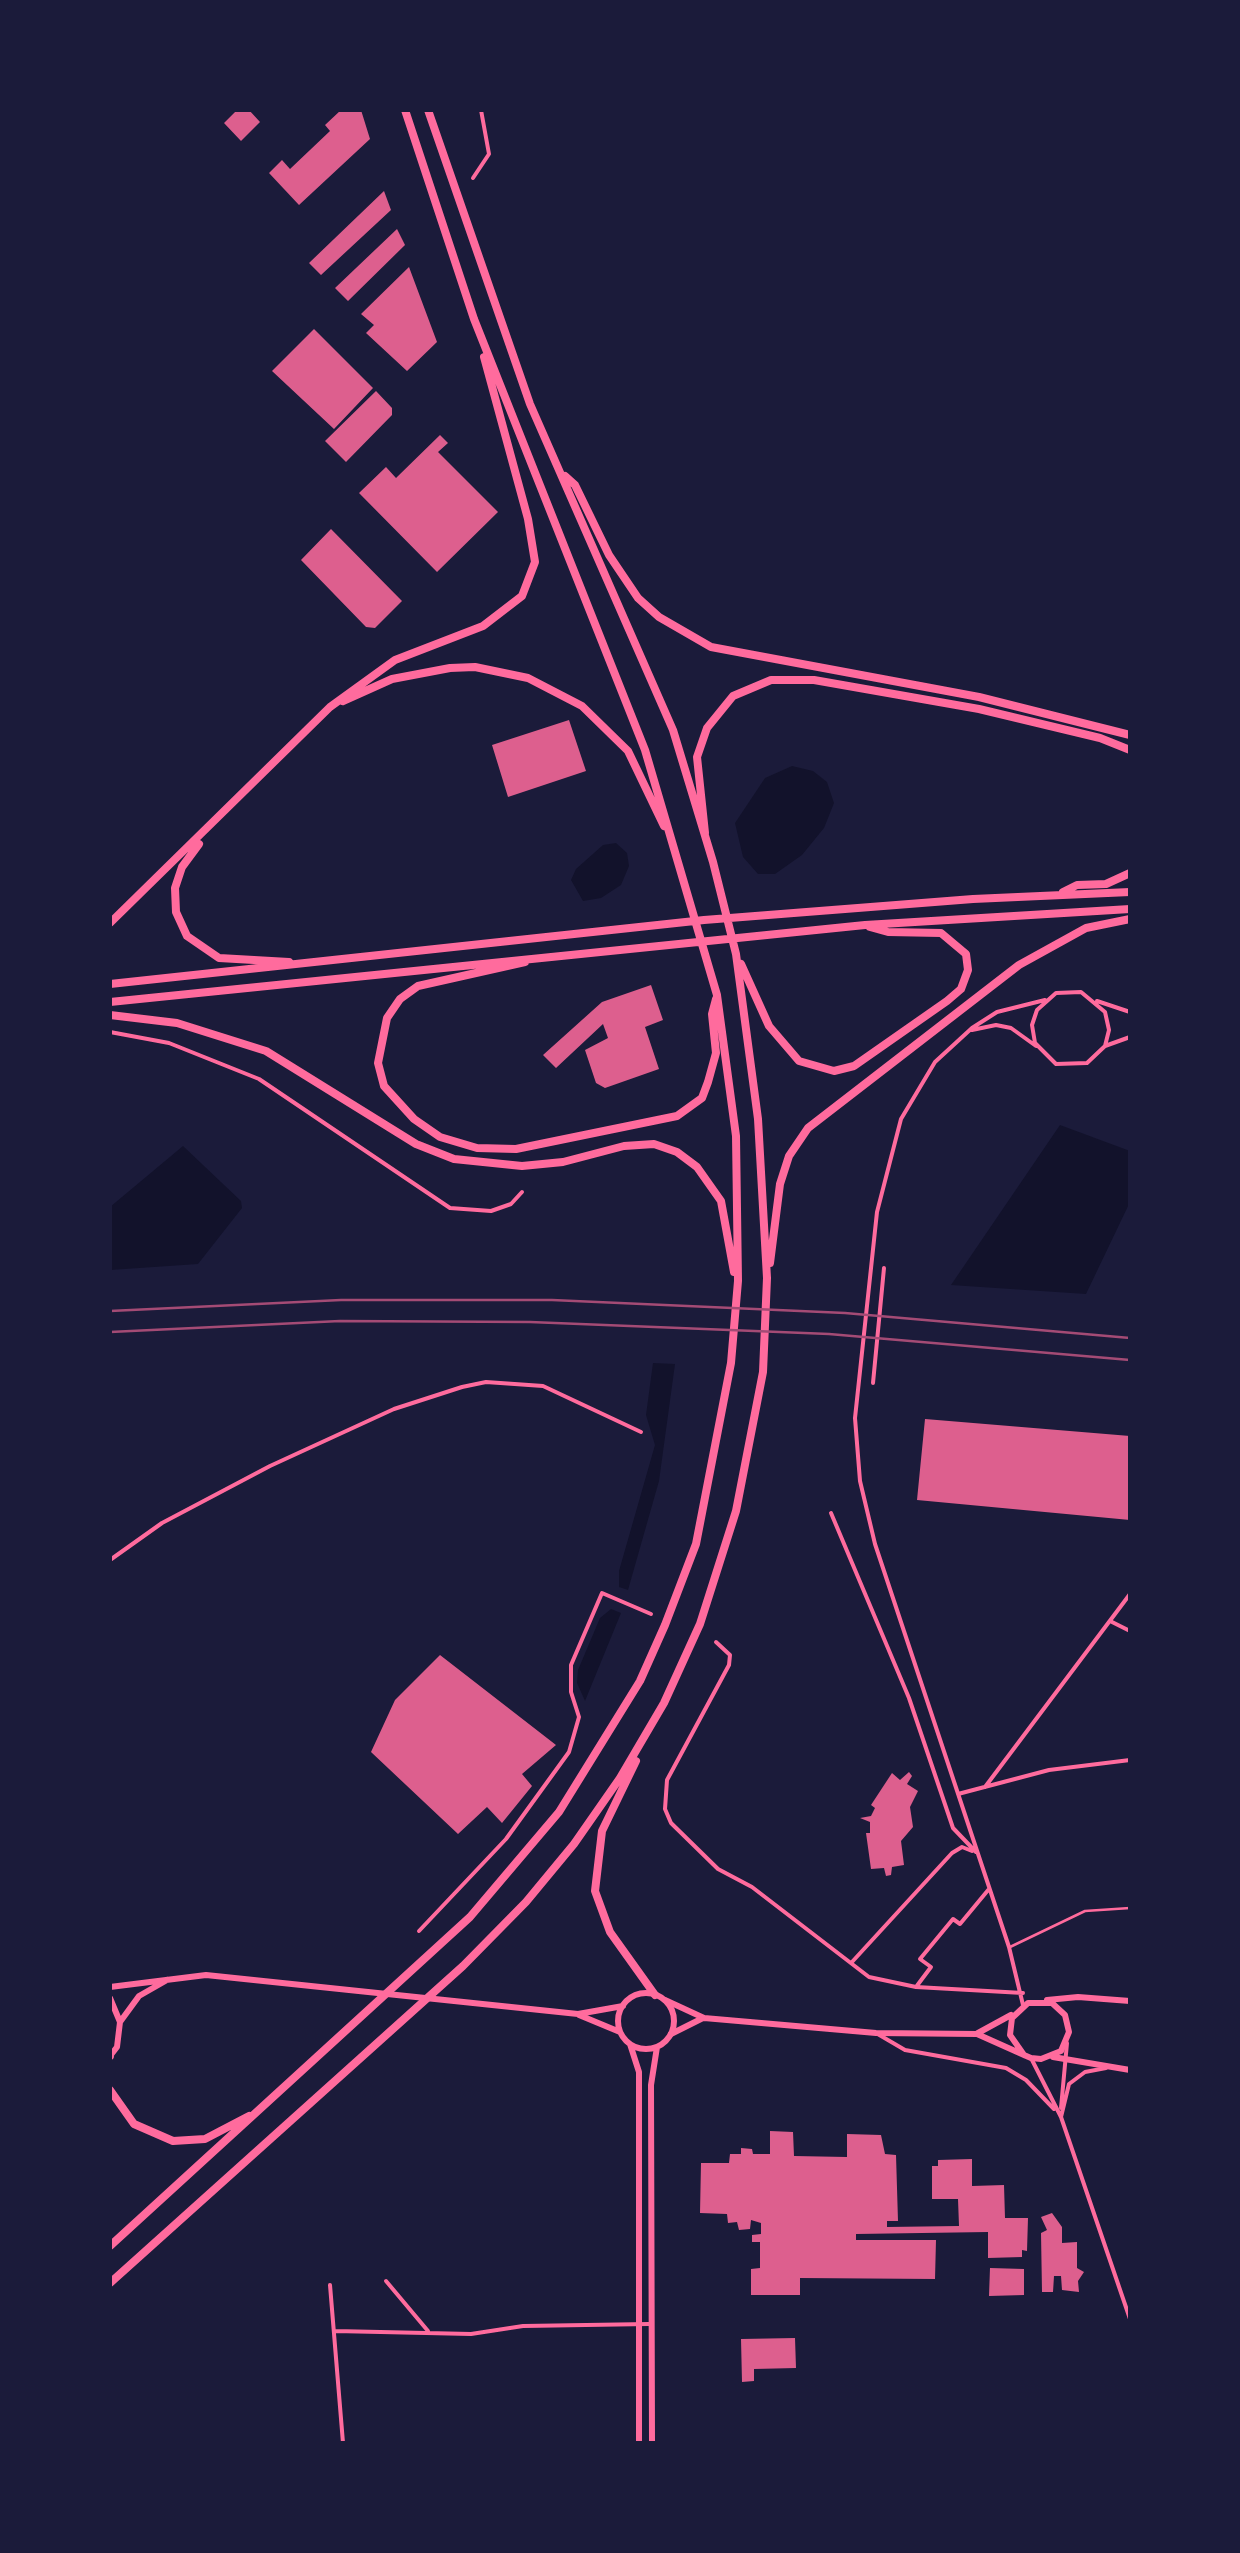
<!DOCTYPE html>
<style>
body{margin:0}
#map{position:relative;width:1240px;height:2553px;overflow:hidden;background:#1b1b3a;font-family:"DejaVu Sans",sans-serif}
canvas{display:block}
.frame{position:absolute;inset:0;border:112px solid #1b1b3a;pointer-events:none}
</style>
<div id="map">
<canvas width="1240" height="2553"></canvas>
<div class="frame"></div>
</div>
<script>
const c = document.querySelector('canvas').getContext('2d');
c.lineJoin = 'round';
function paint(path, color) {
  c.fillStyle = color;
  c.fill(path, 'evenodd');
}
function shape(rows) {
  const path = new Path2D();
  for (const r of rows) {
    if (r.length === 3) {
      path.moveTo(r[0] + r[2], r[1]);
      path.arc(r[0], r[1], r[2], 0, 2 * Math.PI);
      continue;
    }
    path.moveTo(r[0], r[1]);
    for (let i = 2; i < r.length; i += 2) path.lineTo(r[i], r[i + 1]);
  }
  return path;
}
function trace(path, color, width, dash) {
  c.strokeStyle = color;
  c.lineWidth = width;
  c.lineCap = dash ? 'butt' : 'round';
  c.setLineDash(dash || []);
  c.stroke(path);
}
const water = shape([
 [792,766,813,771,827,782,834,803,824,828,802,855,775,874,758,874,743,857,735,823,765,778],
 [616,843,627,853,629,866,621,885,601,898,583,901,571,880,576,869,603,845],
 [1060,1125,1130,1151,1130,1202,1086,1294,951,1285],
 [183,1146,241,1201,242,1208,198,1264,110,1270,110,1207],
 [653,1363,675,1364,659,1481,628,1590,619,1587,619,1571,655,1445,646,1415],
 [611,1609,621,1613,585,1701,577,1683,578,1670,600,1618]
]);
const building = shape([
 [237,110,249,110,260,122,241,141,224,123],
 [341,110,361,110,370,139,299,205,269,173,282,160,290,169,330,131,325,125],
 [384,191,391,210,321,275,309,263],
 [397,229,405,245,348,301,335,288],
 [409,267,437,342,407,371,366,333,374,325,361,314],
 [314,329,373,388,334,429,272,371],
 [376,391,392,408,392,415,346,462,325,441],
 [440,435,448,443,438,452,498,512,437,572,359,493,386,467,396,478],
 [331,529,402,601,375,628,366,627,301,560],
 [569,720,586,771,508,797,492,745],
 [651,985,663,1020,645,1027,659,1069,605,1088,596,1083,585,1050,608,1038,603,1024,556,1068,543,1055,602,1002],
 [925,1419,1130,1436,1130,1520,917,1500],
 [440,1655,556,1745,522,1774,532,1786,502,1823,487,1807,458,1834,371,1752,395,1700],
 [909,1772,912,1776,907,1784,918,1791,910,1807,913,1827,901,1841,904,1865,892,1867,891,1875,886,1876,884,1868,871,1869,866,1833,870,1833,870,1822,860,1818,871,1816,875,1808,871,1805,892,1773,900,1780],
 [770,2131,793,2132,794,2156,847,2157,847,2134,881,2135,885,2154,896,2155,898,2221,887,2221,887,2227,959,2226,958,2199,932,2199,932,2166,938,2166,938,2160,972,2159,972,2186,1004,2185,1005,2218,1028,2218,1027,2251,1022,2250,1022,2257,988,2258,988,2232,856,2234,856,2240,936,2240,935,2279,800,2278,800,2295,751,2295,751,2269,760,2268,760,2242,752,2242,752,2235,761,2234,761,2223,751,2220,750,2229,739,2230,737,2222,728,2223,727,2214,700,2213,701,2163,729,2163,730,2154,741,2154,741,2148,752,2149,753,2154,770,2154],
 [1052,2213,1062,2227,1062,2243,1077,2242,1077,2268,1084,2272,1078,2281,1079,2292,1062,2290,1061,2276,1054,2276,1053,2292,1042,2292,1041,2233,1047,2230,1041,2217],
 [990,2268,1024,2269,1024,2295,989,2296],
 [795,2338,796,2368,754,2369,754,2381,742,2382,741,2339]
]);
const pedestrian = shape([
 [1010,1947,1085,1911,1130,1908]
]);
const minor = shape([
 [473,178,489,154,481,110],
 [1097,1001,1130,1012],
 [972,1030,996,1025,1011,1028,1036,1046],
 [110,1032,169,1043,259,1079,450,1208,491,1211,511,1204,522,1192],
 [1105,1046,1109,1030,1105,1012,1081,992,1056,993,1037,1010,1032,1025,1035,1043,1056,1064,1087,1063,1105,1046,1130,1037],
 [873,1383,884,1268],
 [831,1513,909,1698,953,1828,976,1852],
 [110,1560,162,1523,270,1466,394,1409,462,1387,486,1382,543,1386,641,1432],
 [1110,1621,1130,1631],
 [716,1642,730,1655,729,1665,667,1780,665,1809,671,1823,718,1869,752,1887,869,1977,916,1987,1023,1993],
 [985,1787,1130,1594],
 [958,1794,1049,1770,1130,1760],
 [419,1931,506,1839,569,1752,579,1717,571,1692,571,1665,602,1593,651,1614],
 [852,1962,952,1853,962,1847,972,1851],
 [916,1987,931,1967,920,1959,953,1919,960,1924,989,1889],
 [1023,2005,1009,1947,875,1544,860,1481,855,1418,877,1212,901,1119,935,1062,972,1028,997,1012,1045,1000],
 [876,2033,905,2050,1006,2068,1026,2080,1054,2109],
 [1031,2058,1061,2117,1130,2319],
 [1061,2108,1067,2043],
 [1061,2117,1069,2084,1085,2072,1106,2068],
 [386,2281,428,2331],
 [330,2285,343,2443],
 [335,2331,471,2334,523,2326,649,2324]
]);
const secondary = shape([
 [665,2000,704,2018,876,2033,977,2034,1024,2055,1031,2058,1041,2059,1061,2051,1069,2032,1065,2015,1052,2003,1028,2003,1012,2018,1010,2035,1024,2055],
 [1047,2000,1078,1997,1130,2001],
 [978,2033,1011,2015],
 [671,2034,703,2018],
 [1053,2057,1130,2070]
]);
const primary = shape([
 [110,1987,206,1975,578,2014,623,2006],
 [646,2021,28],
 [110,1998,120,2022,117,2047,110,2056],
 [579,2015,620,2032],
 [120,2022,139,1996,167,1980],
 [630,2044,639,2072,639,2443],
 [652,2443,651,2085,657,2047]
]);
const motorway = shape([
 [565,476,575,485,609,555,638,598,659,617,711,647,979,697,1130,735],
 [343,701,392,679,450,668,475,667,528,678,582,706,628,751,664,826],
 [705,833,697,757,707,728,733,696,771,680,814,680,979,709,1100,738,1130,750],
 [199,844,182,867,175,888,176,912,187,936,219,958,289,962],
 [1063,892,1077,885,1106,884,1130,873],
 [110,923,330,707,395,660,483,626,522,596,535,562,528,519,484,357],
 [525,962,418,986,400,999,387,1018,378,1063,384,1086,414,1119,440,1137,477,1148,516,1149,677,1116,702,1098,708,1082,716,1053,712,1014,716,999],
 [741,964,769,1026,799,1061,834,1071,854,1066,947,1001,961,989,968,970,966,954,941,933,888,932,870,927],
 [110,984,704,920,973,899,1130,892],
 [110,1002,865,925,1130,909],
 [110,1015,177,1023,266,1051,416,1144,454,1159,522,1166,563,1162,624,1146,654,1144,677,1152,697,1167,721,1201,734,1272],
 [770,1263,780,1184,789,1156,808,1128,1019,965,1086,928,1130,919],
 [636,1761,602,1831,595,1891,610,1932,655,1995],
 [110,2056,110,2055],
 [110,2090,134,2124,173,2141,205,2139,249,2116],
 [110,2246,470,1917,559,1812,640,1681,665,1625,696,1544,731,1363,738,1281,736,1136,717,995,645,750,474,319,405,110],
 [110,2283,463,1966,526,1902,574,1844,620,1778,664,1703,700,1624,736,1511,763,1372,767,1278,758,1119,736,954,713,862,673,730,530,404,428,110]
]);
const rail = shape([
 [110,1311,341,1300,552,1300,845,1313,1130,1338],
 [110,1332,340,1321,530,1322,829,1334,1130,1360]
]);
paint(water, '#12122b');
paint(building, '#dd5f8e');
trace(pedestrian, '#ff6b9d', 2.5);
trace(minor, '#ff6b9d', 4);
trace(secondary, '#ff6b9d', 6);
trace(primary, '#ff6b9d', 6);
trace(motorway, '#ff6b9d', 8);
trace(rail, '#a44b75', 2.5);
</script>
